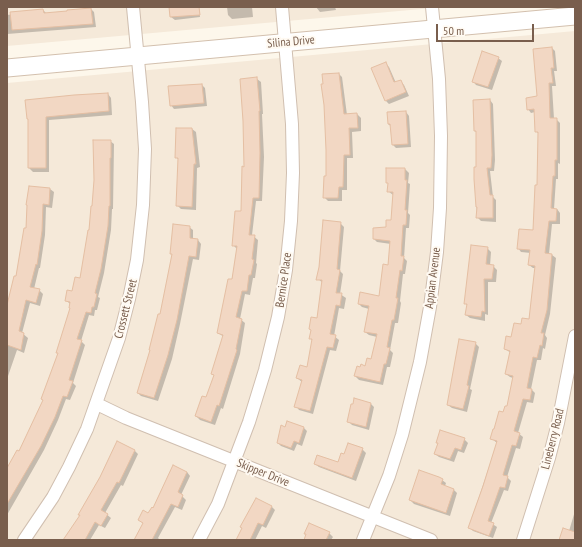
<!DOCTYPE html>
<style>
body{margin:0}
#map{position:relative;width:582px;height:547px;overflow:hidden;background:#fdf7eb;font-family:"PT Sans Narrow",sans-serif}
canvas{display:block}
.frame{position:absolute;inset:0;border:8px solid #795e4d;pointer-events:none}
.scale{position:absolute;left:436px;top:24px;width:98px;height:18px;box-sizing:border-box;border:2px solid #795e4d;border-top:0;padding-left:5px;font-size:12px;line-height:14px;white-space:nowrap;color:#795e4d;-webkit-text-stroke:3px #fffaf2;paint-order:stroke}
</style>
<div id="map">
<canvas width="582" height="547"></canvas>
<div class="frame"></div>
<div class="scale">50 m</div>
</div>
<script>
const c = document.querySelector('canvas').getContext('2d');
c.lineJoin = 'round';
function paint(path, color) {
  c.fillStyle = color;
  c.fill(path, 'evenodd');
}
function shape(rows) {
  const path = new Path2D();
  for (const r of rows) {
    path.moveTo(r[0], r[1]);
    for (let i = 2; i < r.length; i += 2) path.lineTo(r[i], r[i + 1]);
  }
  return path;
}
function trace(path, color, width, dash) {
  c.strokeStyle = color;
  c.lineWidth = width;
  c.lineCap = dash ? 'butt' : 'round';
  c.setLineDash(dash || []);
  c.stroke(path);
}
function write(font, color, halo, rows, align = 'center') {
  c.font = font + ' "PT Sans Narrow",sans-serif';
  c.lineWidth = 4;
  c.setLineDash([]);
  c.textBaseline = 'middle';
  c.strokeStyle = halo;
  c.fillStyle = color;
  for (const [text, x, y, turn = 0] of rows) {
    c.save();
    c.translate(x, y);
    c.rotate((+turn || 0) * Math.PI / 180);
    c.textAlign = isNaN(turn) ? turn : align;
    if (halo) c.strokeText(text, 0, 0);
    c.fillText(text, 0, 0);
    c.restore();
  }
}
const residential = shape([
 [7,7,444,7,7,46],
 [575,31,575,540,7,540,7,83]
]);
const shadow = shape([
 [170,7,199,7,200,17,175,20,171,17],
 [227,7,252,7,253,17,232,19,228,15],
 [316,7,335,7,336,10,320,12],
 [91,9,94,12,96,27,7,34,7,15,43,10,47,14],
 [552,48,555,51,557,71,554,71,556,86,552,86,554,119,556,119,560,123,560,164,558,163,558,179,556,179,554,209,557,209,560,213,560,224,552,224,549,254,552,255,556,258,550,314,545,335,547,338,545,349,543,348,541,360,537,360,531,389,535,393,533,403,527,402,518,433,523,437,520,449,516,448,507,477,511,481,508,491,504,490,491,523,497,527,493,538,473,531,469,527,497,443,491,438,508,408,513,378,510,377,506,374,511,353,505,349,521,326,529,320,536,268,533,268,529,265,531,253,521,252,518,248,534,231,538,187,539,134,536,131,535,112,531,113,528,109,539,97],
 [498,58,502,61,492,90,476,85,473,81],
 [386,64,389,67,396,83,400,81,404,85,409,96,389,104,386,101],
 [339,74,342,77,347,115,357,114,361,118,361,131,352,132,353,158,347,158,347,190,342,190,342,201,328,201,324,197],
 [257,79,261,82,263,114,262,114,264,157,262,201,256,201,252,235,258,240,256,263,257,264,255,278,253,278,250,295,245,294,240,319,245,323,240,354,223,409,221,408,215,425,200,420,196,416,207,399,215,376,213,374,224,337,218,333,232,280,237,249,233,245,242,212,245,168],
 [202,85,205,88,207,106,174,109,171,105],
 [108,94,111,98,112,115,49,120,49,172,33,172,29,168,29,120],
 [490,100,493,104,495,160,494,171,490,171,493,197,496,200,496,222,481,221,477,217,475,168,477,168,477,133,475,131],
 [406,112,409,116,411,147,396,148,392,144,392,127,388,124],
 [192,129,196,132,200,167,197,168,196,210,181,209,178,206,179,160,176,157],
 [110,141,114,144,113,209,112,209,111,230,104,273,98,297,100,298,97,310,95,310,94,316,89,315,81,341,85,345,73,383,76,386,70,400,66,399,58,420,44,450,7,515,7,470,19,453,44,401,59,354,57,352,71,309,70,304,66,300,81,279,90,231],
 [387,169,405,169,409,173,408,183,410,184,408,213,410,215,409,228,406,228,404,258,407,261,405,274,403,274,400,301,401,303,398,323,395,323,390,350,393,353,390,367,387,367,383,385,359,380,355,376,361,368,366,367,372,360,377,337,369,335,365,332,369,309,362,307,359,304,380,297,388,266,391,244,377,242,374,239,387,228,392,221,393,195,388,191,389,184,387,182],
 [30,187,50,189,54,192,52,208,46,207,45,235,40,268,39,268,34,289,39,290,43,294,40,306,30,303,22,333,28,338,24,353,17,350,7,379,7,321,26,229],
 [324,222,340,223,344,227,340,271,343,274,340,294,346,298,344,309,339,308,334,336,339,340,336,351,330,350,313,414,299,410,296,406,302,382,297,378,308,368,313,341,310,338,311,330,310,329,318,319,323,283,318,279],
 [189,227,193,230,193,240,198,240,201,244,199,260,193,259,180,324,172,359,158,401,141,396,138,393,161,315,172,255,171,253],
 [487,248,491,252,490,266,493,266,497,270,496,282,488,282,488,315,485,314,485,321,470,318,466,315,468,306,465,303],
 [475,343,479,347,470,389,472,390,467,412,452,408,448,405],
 [371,404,374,407,369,430,352,425,348,421],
 [288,422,304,428,307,431,302,446,297,444,294,451,281,446,278,443],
 [464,439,468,443,464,453,458,451,454,462,439,457,435,454,438,444,437,442],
 [118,442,135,451,138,454,123,486,121,485,105,513,111,518,105,528,99,525,90,540,65,540,81,515],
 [362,449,366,453,356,481,319,467,315,464,338,464,345,455],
 [187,472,190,476,181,495,186,500,182,510,175,507,158,538,160,540,135,540,144,524,139,520,149,515,154,509],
 [442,480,446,483,445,486,453,489,457,493,450,516,414,504,410,500],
 [271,506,275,510,266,528,262,526,255,540,237,540],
 [575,511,575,540,561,540,569,531],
 [305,533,329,533,333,537,331,540,305,540,307,535]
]);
const building = shape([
 [169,7,199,7,200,15,170,17,169,7],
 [91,8,93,24,12,30,10,12,43,9,44,13,67,11,67,10,91,8],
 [552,47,554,68,551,68,553,83,549,83,550,118,557,118,557,160,555,160,555,176,553,176,551,208,557,209,556,221,549,221,545,253,552,254,547,310,541,333,544,333,542,346,540,345,537,358,533,357,527,388,532,389,530,400,523,399,514,431,520,433,516,446,512,445,503,475,508,476,505,488,500,487,488,521,494,523,489,536,468,528,483,486,497,441,490,439,493,429,494,429,499,411,503,412,505,406,507,406,513,376,505,374,510,351,504,349,506,336,511,337,514,323,521,324,522,318,529,319,535,266,528,265,530,250,517,249,519,229,533,230,535,185,537,185,538,132,535,132,534,109,527,110,526,98,537,96,533,49,552,47],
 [482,51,499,57,488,87,472,82,482,51],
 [386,62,394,82,401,80,406,92,385,101,371,68,386,62],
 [339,73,344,114,357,113,358,128,349,128,350,155,344,155,343,187,339,187,338,198,323,198,324,176,326,176,326,150,324,105,321,84,323,84,322,74,339,73],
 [257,77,260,111,259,111,260,153,259,198,253,198,249,235,255,235,252,259,254,260,251,275,249,275,247,291,242,291,236,317,242,319,236,349,237,350,219,406,217,405,211,422,195,416,202,396,206,397,214,375,211,374,223,335,217,333,228,279,232,279,237,246,232,246,235,211,241,211,242,166,244,167,243,121,240,79,257,77],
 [202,84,204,103,170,106,168,86,202,84],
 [108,93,109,111,46,117,46,168,28,168,28,119,27,119,25,100,74,95,108,93],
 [490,99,492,155,491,168,487,168,490,195,493,195,493,218,476,218,477,207,476,207,474,179,474,167,476,167,476,131,474,131,473,100,490,99],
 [406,111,408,144,392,145,390,124,388,124,387,112,406,111],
 [176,128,192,128,196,164,194,164,192,207,176,206,178,158,175,158,176,128],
 [93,140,111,140,111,158,110,158,110,206,109,206,108,226,101,269,95,293,97,294,94,307,92,307,91,313,86,312,77,339,82,340,69,380,73,381,67,397,63,396,55,417,41,446,7,504,7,468,17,450,19,451,43,400,41,399,58,353,56,353,70,308,69,308,70,302,65,301,67,290,72,291,75,277,80,278,88,230,89,230,91,206,92,206,94,180,93,140],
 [386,168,405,168,405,180,407,180,405,210,407,210,406,225,403,225,401,256,404,256,402,271,400,270,396,298,398,298,394,320,392,320,387,347,390,348,386,364,384,364,380,382,354,376,357,366,360,367,361,364,365,366,367,358,371,359,377,334,364,332,369,306,358,304,360,292,379,296,383,264,388,265,390,241,373,239,373,228,386,227,386,220,391,220,393,192,387,192,388,183,386,183,386,168],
 [29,186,50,188,49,205,43,204,42,231,37,265,36,264,30,287,40,289,36,303,26,300,19,331,24,333,21,350,7,345,7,305,14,276,16,276,24,228,26,228,27,205,26,205,29,186],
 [323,220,341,222,337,269,340,270,336,293,342,293,340,306,336,305,330,334,336,335,333,348,327,347,310,411,294,407,302,380,296,378,300,365,307,367,312,339,309,339,311,330,309,329,311,317,317,318,322,280,316,280,319,267,323,220],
 [173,224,190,226,190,238,198,239,196,257,189,256,177,320,168,355,154,398,137,393,150,350,149,350,158,314,160,314,172,254,170,254,173,224],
 [471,245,488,247,486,264,494,265,492,279,484,279,485,312,482,311,481,317,465,315,467,304,464,304,471,245],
 [459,339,476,342,467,385,469,386,463,409,447,405,459,339],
 [354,398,371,403,366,427,347,422,351,404,353,404,354,398],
 [287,421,304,427,299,443,294,441,291,448,277,443,281,425,285,427,287,421],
 [440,430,465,438,461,450,455,448,450,459,434,454,438,443,436,443,440,430],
 [117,441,135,450,119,483,117,482,101,510,108,514,101,526,95,522,85,540,63,540,80,515,78,515,100,477,117,441],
 [348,443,363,448,352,478,314,464,317,455,338,462,341,453,344,454,348,443],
 [173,465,187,472,178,492,183,495,178,507,171,504,152,540,134,540,143,523,138,520,143,510,148,513,152,507,153,508,173,465],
 [419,470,439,477,443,479,441,484,454,489,446,513,409,500,419,470],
 [256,498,272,506,263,525,258,523,250,540,236,540,242,528,240,527,256,498],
 [309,523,330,532,326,540,304,540,306,534,304,534,309,523],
 [563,528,575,532,575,540,559,540,563,528]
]);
const street = shape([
 [97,404,126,418,431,540],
 [24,540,53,497,69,467,87,429,119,338,129,299,137,260,143,205,145,149,142,102,133,7],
 [199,540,218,504,249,422,265,370,278,317,286,270,291,221,293,173,292,124,282,7],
 [363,540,389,476,402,435,420,362,430,307,437,252,440,208,441,136,439,79,432,7],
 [523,540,549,458,558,423,575,336]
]);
const secondary = shape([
 [7,68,575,16]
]);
const streetNames = [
 ["Silina Drive",291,42,-5],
 ["Appian Avenue",433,278,-83],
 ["Bernice Place",284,280,-82],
 ["Crossett Street",126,309,-76],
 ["Lineberry Road",553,439,-76],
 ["Skipper Drive",263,473,22]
];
paint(residential, '#f5e9d9');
paint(shadow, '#0003');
paint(building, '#f2d7c3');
trace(building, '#e5bfa3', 1);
trace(street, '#d0bfb0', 14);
trace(secondary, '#d3c0ae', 19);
trace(street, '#fff', 12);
trace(secondary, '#fff', 17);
write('12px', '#795e4d', '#fffaf2', streetNames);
</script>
